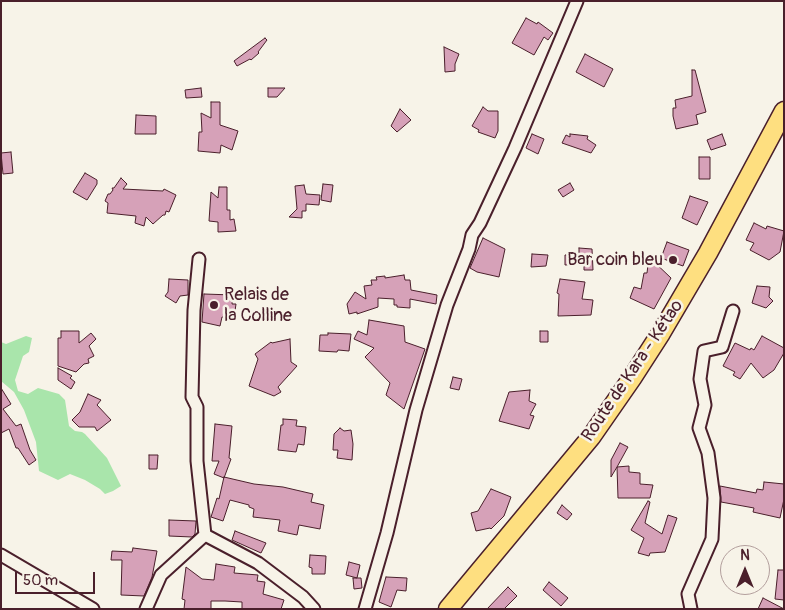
<!DOCTYPE html>
<meta charset="utf-8">
<style>
body{margin:0}
#map{position:relative;width:785px;height:610px;overflow:hidden;background:#f7f3e8;font-family:Pangolin,sans-serif}
canvas{display:block}
.frame{position:absolute;inset:0;border:2px solid #4a1f2b;pointer-events:none}
.north{position:absolute;left:720px;top:545px;width:50px;height:50px;box-sizing:border-box;background:#f7f3e8;border:1px solid #b29e9c;border-radius:50%;rotate:0deg;font-size:14px;font-weight:700;line-height:20px;text-align:center;color:#4a1f2b}
.north::after{content:'';display:block;margin:auto;width:18px;height:22px;background:#4a1f2b;clip-path:polygon(50% 0,100% 100%,50% 72%,0 100%)}
.scale{position:absolute;left:15px;top:572px;width:80px;height:22px;box-sizing:border-box;border:2px solid #4a1f2b;border-top:0;padding-left:6px;font-size:15px;line-height:18px;white-space:nowrap;color:#4a1f2b;-webkit-text-stroke:4px #f7f3e8;paint-order:stroke}
</style>
<div id="map">
<canvas width="785" height="610"></canvas>
<div class="frame"></div>
<div class="north">N</div>
<div class="scale">50 m</div>
</div>
<script>
const c = document.querySelector('canvas').getContext('2d');
c.lineJoin = 'round';
function paint(path, color) {
  c.fillStyle = color;
  c.fill(path, 'evenodd');
}
function shape(rows) {
  const path = new Path2D();
  for (const r of rows) {
    path.moveTo(r[0], r[1]);
    for (let i = 2; i < r.length; i += 2) path.lineTo(r[i], r[i + 1]);
  }
  return path;
}
function trace(path, color, width, dash) {
  c.strokeStyle = color;
  c.lineWidth = width;
  c.lineCap = dash ? 'butt' : 'round';
  c.setLineDash(dash || []);
  c.stroke(path);
}
function write(font, color, halo, rows, align = 'center') {
  c.font = font + ' Pangolin,sans-serif';
  c.lineWidth = 5;
  c.setLineDash([]);
  c.textBaseline = 'middle';
  c.strokeStyle = halo;
  c.fillStyle = color;
  for (const [text, x, y, turn = 0] of rows) {
    c.save();
    c.translate(x, y);
    c.rotate((+turn || 0) * Math.PI / 180);
    c.textAlign = isNaN(turn) ? turn : align;
    if (halo) c.strokeText(text, 0, 0);
    c.fillText(text, 0, 0);
    c.restore();
  }
}
const green = shape([
 [26,336,32,338,29,352,23,356,15,380,18,391,28,394,38,388,59,394,65,400,69,426,75,431,82,432,85,434,107,458,121,486,113,491,105,494,100,489,85,480,70,474,58,480,39,471,36,442,24,410,14,392,1,381,1,342,6,344]
]);
const building = shape([
 [526,18,537,24,538,22,553,33,548,40,544,37,534,55,512,43,526,18],
 [265,38,267,40,258,52,259,53,251,60,250,59,237,66,234,61,265,38],
 [444,47,459,54,455,64,455,71,445,72,444,47],
 [585,54,613,69,604,87,576,72,585,54],
 [692,70,695,70,706,112,696,115,698,124,676,129,673,116,673,108,676,108,675,100,692,96,692,70],
 [201,88,202,97,186,98,185,90,201,88],
 [268,88,285,88,277,97,268,97,268,88],
 [211,102,220,102,220,125,238,131,232,150,221,145,220,153,198,151,199,132,202,132,201,113,211,118,211,102],
 [483,107,488,111,498,111,498,131,495,138,478,132,479,130,472,126,483,107],
 [400,109,411,120,397,132,391,126,400,109],
 [136,115,156,116,156,134,135,134,136,115],
 [532,134,544,139,538,154,526,148,532,134],
 [570,134,588,136,587,139,596,145,591,153,562,143,566,135,570,137,570,134],
 [722,134,726,145,711,150,707,140,722,134],
 [11,152,13,173,3,174,1,153,11,152],
 [699,157,710,157,710,179,699,179,699,157],
 [85,173,97,180,97,184,87,200,73,192,85,173],
 [121,178,127,184,123,189,163,191,164,189,176,195,169,212,166,211,165,215,163,215,153,224,146,217,144,226,135,223,136,216,107,213,108,203,105,201,108,194,110,194,113,190,112,188,114,188,121,178],
 [570,183,574,190,563,197,558,190,570,183],
 [323,184,333,185,331,202,321,200,323,184],
 [304,185,306,194,320,195,319,205,306,204,306,211,302,211,302,218,289,217,297,209,295,186,304,185],
 [219,187,227,187,227,210,230,210,230,220,234,219,236,231,218,232,218,222,209,221,211,192,218,198,219,187],
 [690,196,708,202,697,225,682,218,690,196],
 [754,223,766,229,767,226,784,231,780,252,769,260,750,250,754,243,746,240,754,223],
 [483,238,505,249,499,277,477,272,470,268,483,238],
 [667,242,689,250,683,266,661,258,667,242],
 [579,248,592,249,593,270,584,270,584,264,565,265,565,255,579,254,579,248],
 [532,254,548,255,546,266,531,267,532,254],
 [649,257,671,278,654,309,630,298,634,287,641,289,644,273,647,273,649,257],
 [404,275,405,280,410,280,411,290,437,295,436,304,410,299,410,308,397,307,397,305,394,305,394,299,378,298,378,307,357,314,357,312,349,314,347,304,355,292,366,299,364,286,372,285,371,280,377,280,376,277,385,276,385,278,404,275],
 [169,279,188,280,188,295,180,296,176,303,165,296,168,292,169,279],
 [560,279,585,282,582,299,593,300,591,315,558,316,559,294,557,293,560,279],
 [757,286,770,287,769,297,773,301,766,308,752,303,757,286],
 [204,294,233,295,232,304,236,304,234,318,222,317,220,326,202,322,204,294],
 [369,320,404,326,405,342,425,349,404,409,386,395,390,383,365,357,374,348,354,339,358,331,367,335,369,320],
 [61,331,79,331,79,343,91,333,96,339,89,346,94,356,88,359,89,363,84,364,76,372,58,366,58,338,61,338,61,331],
 [540,331,548,331,548,342,540,342,540,331],
 [328,333,351,334,349,351,338,350,337,352,319,351,320,335,328,335,328,333],
 [762,336,784,348,784,353,774,370,763,378,751,363,740,379,733,375,735,372,723,366,735,343,750,350,751,348,754,350,762,336],
 [290,339,291,362,297,366,278,387,281,392,274,396,249,386,258,359,255,354,271,342,272,343,290,339],
 [58,368,72,376,70,378,75,382,71,389,58,380,58,368],
 [453,377,462,379,459,390,450,388,453,377],
 [1,388,11,404,3,409,16,426,21,424,30,450,36,460,29,465,18,448,16,448,9,429,1,433,1,388],
 [530,390,529,401,536,404,530,415,534,416,529,429,499,421,509,392,530,390],
 [88,394,101,400,97,405,111,420,97,431,95,427,79,427,72,420,80,412,88,394],
 [283,419,297,420,296,426,306,427,304,445,298,444,296,452,278,450,281,425,283,425,283,419],
 [215,424,232,426,229,458,231,459,224,478,214,474,219,461,212,461,215,424],
 [340,428,344,431,351,430,353,444,352,460,337,458,338,450,333,450,334,434,340,428],
 [620,443,628,447,617,467,629,466,629,472,640,473,640,484,653,485,650,498,618,498,617,467,611,477,611,460,620,443],
 [149,455,158,455,157,469,149,469,149,455],
 [224,477,254,484,283,487,313,494,311,502,324,505,320,529,299,525,297,535,278,531,280,520,253,517,254,509,249,507,249,505,230,500,223,521,211,517,217,498,219,499,224,477],
 [764,482,784,484,784,499,780,518,753,512,754,508,721,502,720,486,756,493,757,489,763,490,764,482],
 [491,489,511,497,504,516,491,529,490,528,476,531,471,513,478,511,491,489],
 [648,501,650,502,645,523,662,534,668,515,677,518,665,552,650,553,649,556,638,553,644,538,631,530,648,501],
 [562,505,572,514,567,520,557,513,562,505],
 [169,520,196,521,195,534,192,537,169,536,169,520],
 [235,531,266,543,261,553,232,540,235,531],
 [133,548,157,551,152,577,144,596,121,595,122,560,111,560,112,551,132,552,133,548],
 [310,555,326,556,325,574,312,574,312,568,309,567,310,555],
 [349,562,360,565,357,578,346,575,349,562],
 [216,564,235,567,234,573,258,575,257,581,265,582,263,594,284,600,281,609,242,609,242,602,225,601,211,601,211,609,184,609,185,600,182,599,186,567,202,579,214,580,216,564],
 [778,570,784,570,784,600,775,599,778,570],
 [386,577,407,578,406,591,397,590,391,607,379,602,386,577],
 [353,578,361,578,362,588,354,589,353,578],
 [549,582,568,598,561,606,543,590,549,582],
 [508,587,517,596,504,609,487,609,508,587],
 [763,598,784,609,758,609,763,598]
]);
const street = shape([
 [199,259,194,310,192,397,197,407,197,461,205,535],
 [205,535,258,563,303,597,314,609],
 [1,555,93,609],
 [146,609,161,575,205,535],
 [365,609,387,533,416,410,447,305,469,249,472,235,480,223,515,148,577,1],
 [691,609,688,594,712,539,714,498,708,453,699,428,705,405,700,379,704,351,722,347,733,311]
]);
const primary = shape([
 [448,609,591,437,632,378,661,333,708,253,784,111]
]);
const markers = [
 [673,260,5,"#4a1f2b"],
 [214,305,5,"#4a1f2b"]
];
const poiNames = [
 ["Bar coin bleu",663,260],
 ["Relais de",224,295,"left"],
 ["la Colline",224,316,"left"]
];
const streetNames = [
 ["Route de Kara - Kétao",633,371,-56]
];
paint(green, '#a9e5ab');
paint(building, '#d6a1b8');
trace(building, '#4a1f2b', 1);
trace(street, '#4a1f2b', 15);
trace(primary, '#4a1f2b', 21);
trace(street, '#f7f3e8', 11);
trace(primary, '#fedf80', 18);
for (const [x, y, r, color] of markers) {
  const dot = new Path2D();
  dot.arc(x, y, r, 0, 2 * Math.PI);
  c.fillStyle = color;
  c.fill(dot);
  trace(dot, '#f7f3e8', 2);
}
write('18px', '#4a1f2b', '#f7f3e8', poiNames, 'right');
write('18px', '#4a1f2b', '#f7f3e8', streetNames);
</script>
